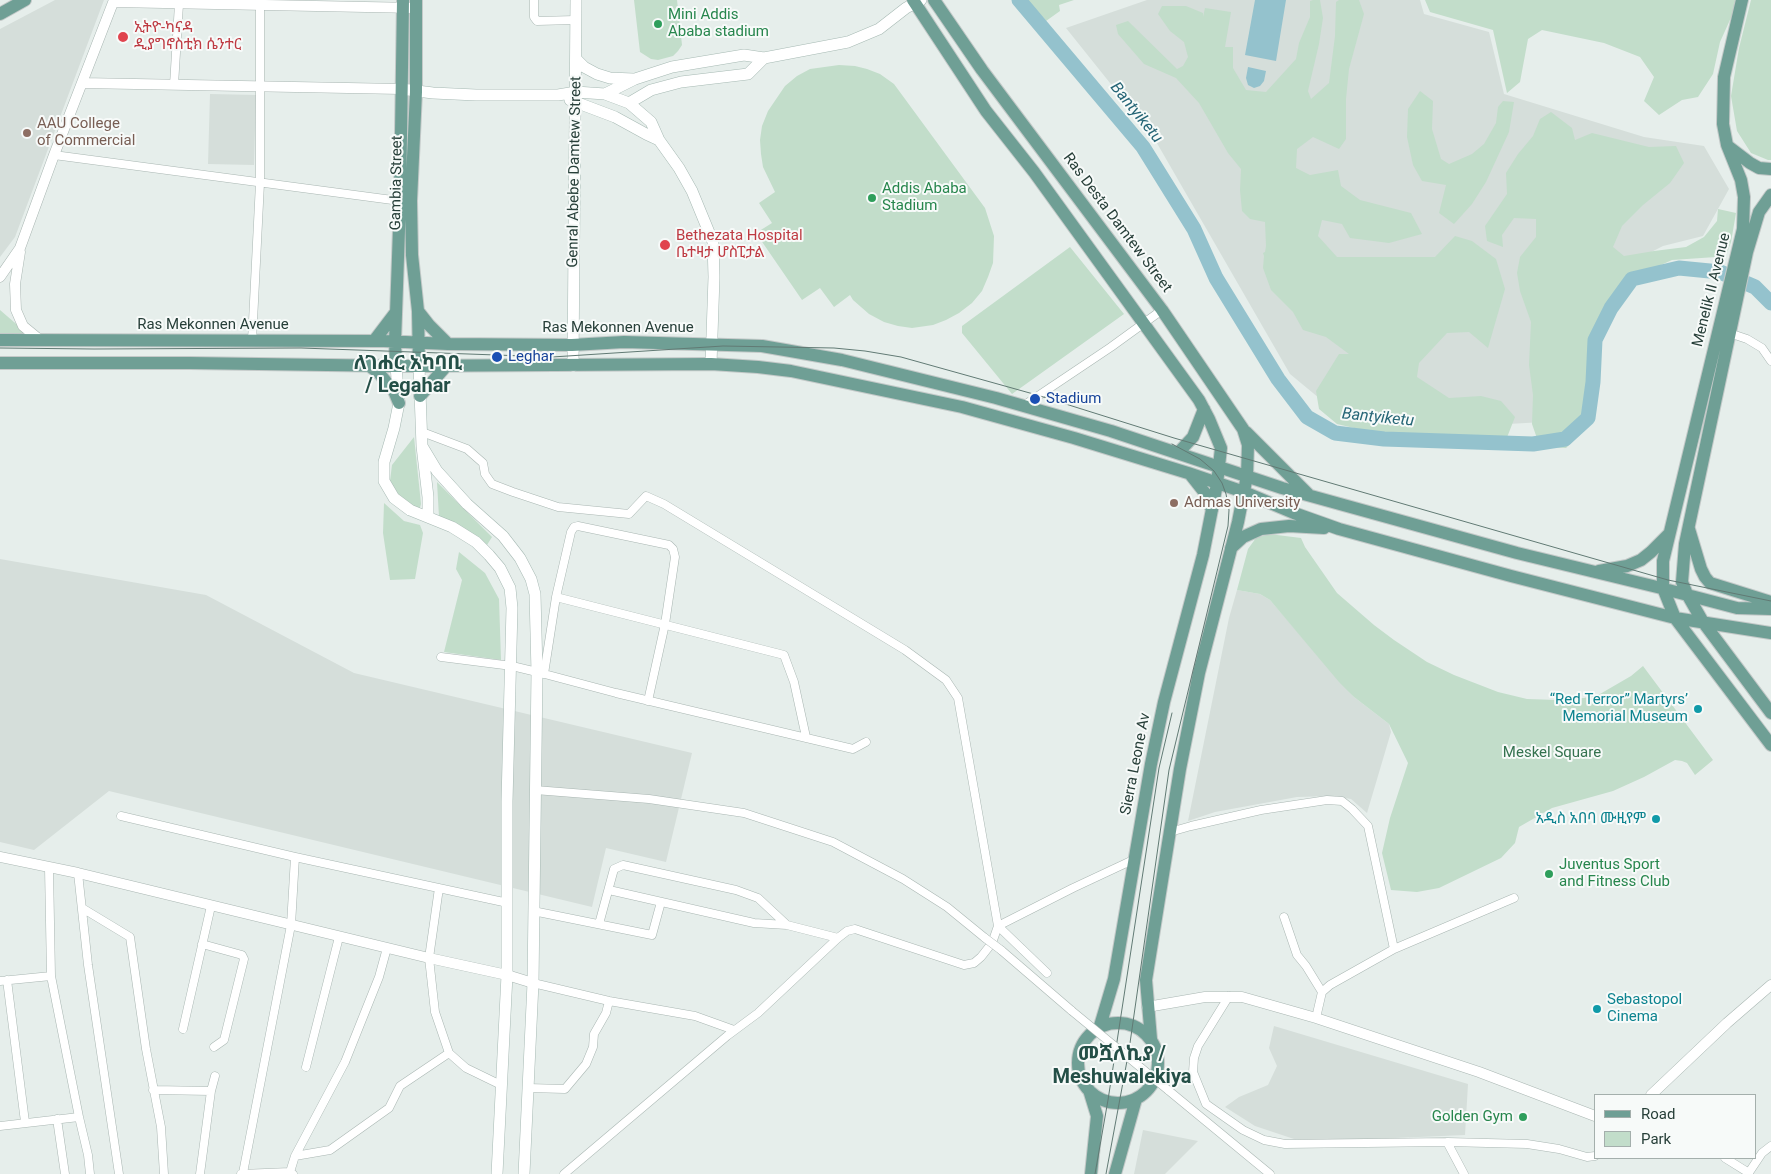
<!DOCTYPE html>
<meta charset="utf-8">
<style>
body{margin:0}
#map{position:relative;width:1771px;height:1174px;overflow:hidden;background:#e6eeeb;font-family:Roboto,sans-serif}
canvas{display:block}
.legend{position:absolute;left:1594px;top:1094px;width:162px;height:65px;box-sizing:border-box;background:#f7faf9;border:1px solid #a4afac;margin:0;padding:6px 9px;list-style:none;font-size:15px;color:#273f39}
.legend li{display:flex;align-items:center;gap:10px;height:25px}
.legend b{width:25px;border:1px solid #a4afac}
</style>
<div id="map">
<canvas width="1771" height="1174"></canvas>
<ul class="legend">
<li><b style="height:6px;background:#6f9f95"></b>Road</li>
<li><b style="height:14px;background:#c2ddca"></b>Park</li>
</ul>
</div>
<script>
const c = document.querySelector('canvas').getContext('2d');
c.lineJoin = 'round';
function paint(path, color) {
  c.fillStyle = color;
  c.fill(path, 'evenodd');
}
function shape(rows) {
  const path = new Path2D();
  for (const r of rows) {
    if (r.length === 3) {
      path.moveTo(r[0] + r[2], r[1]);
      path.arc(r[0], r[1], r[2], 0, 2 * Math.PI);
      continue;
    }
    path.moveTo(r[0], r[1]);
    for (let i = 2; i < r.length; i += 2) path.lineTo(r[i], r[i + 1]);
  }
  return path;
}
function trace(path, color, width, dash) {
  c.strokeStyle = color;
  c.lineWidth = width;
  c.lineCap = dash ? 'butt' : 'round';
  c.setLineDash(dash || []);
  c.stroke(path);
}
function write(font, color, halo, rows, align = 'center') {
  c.font = font + ' Roboto,"Noto Sans Ethiopic",sans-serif';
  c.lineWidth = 4;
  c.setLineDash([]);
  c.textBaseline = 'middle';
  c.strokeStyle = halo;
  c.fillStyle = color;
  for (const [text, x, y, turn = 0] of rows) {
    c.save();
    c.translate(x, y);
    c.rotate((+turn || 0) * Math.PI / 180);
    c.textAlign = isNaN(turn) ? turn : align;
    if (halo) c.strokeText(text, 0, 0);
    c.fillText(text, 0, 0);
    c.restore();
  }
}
const built = shape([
 [55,0,104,0,15,237,0,257,0,29],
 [1147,0,1420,0,1424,14,1489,32,1504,94,1644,137,1704,146,1729,189,1703,236,1663,246,1624,266,1561,421,1473,426,1342,417,1290,374,1154,138,1066,28],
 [210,94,256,95,254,165,208,164],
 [0,559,206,595,354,673,692,753,666,862,606,848,592,907,109,791,34,850,0,842],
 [1237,590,1260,594,1270,600,1354,697,1389,724,1391,732,1367,813,1351,799,1333,796,1297,797,1215,812,1188,821,1229,618],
 [1274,1026,1468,1084,1465,1135,1326,1141,1294,1139,1255,1126,1225,1107,1239,1097,1268,1085,1277,1066,1269,1048],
 [1143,1130,1198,1141,1165,1174,1134,1174]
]);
const green = shape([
 [634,0,677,0,682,45,678,51,673,56,658,60,651,59,640,52],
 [1027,0,1074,0,1059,5,1060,11,1046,21],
 [1313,0,1320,0,1323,18,1319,44,1308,91,1311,99,1329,83,1335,36,1336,2,1339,0,1359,0,1364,14,1349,69,1346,99,1346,139,1339,149,1313,137,1297,149,1296,168,1310,175,1338,170,1341,186,1360,200,1411,213,1422,234,1389,243,1350,238,1342,224,1322,220,1318,236,1337,257,1435,257,1455,236,1472,241,1496,259,1505,289,1488,348,1469,332,1447,333,1419,363,1417,377,1449,398,1481,396,1501,401,1515,417,1506,440,1480,439,1442,443,1371,432,1337,424,1319,409,1316,391,1339,354,1349,354,1326,337,1303,330,1293,312,1271,290,1263,268,1264,256,1263,253,1265,252,1266,246,1265,222,1250,219,1242,211,1240,190,1241,169,1228,153,1199,103,1176,78,1144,64,1118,34,1116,25,1128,21,1177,69,1183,66,1188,57,1184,42,1170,31,1158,14,1162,6,1186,6,1203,13,1203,17,1205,8,1231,12,1225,47,1233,47,1233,68,1246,90,1266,92,1296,59,1299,43,1310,17,1310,1],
 [1425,0,1736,0,1734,11,1720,42,1713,74,1698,97,1682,100,1659,115,1644,101,1654,77,1640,57,1604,43,1542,30,1528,39,1520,82,1507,93,1493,30,1430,12],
 [1751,0,1771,0,1771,160,1768,160,1751,153,1737,131,1731,96,1739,48],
 [839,65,855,66,867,69,880,74,894,84,985,208,994,236,993,263,988,277,982,291,972,303,959,313,946,320,933,325,912,328,898,326,884,322,869,314,853,300,850,295,834,307,820,288,802,300,756,233,772,223,759,203,775,192,763,167,761,154,760,140,762,126,768,111,785,86,797,76,810,69],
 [1420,91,1433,101,1432,129,1441,159,1449,164,1472,154,1484,144,1496,123,1498,107,1503,101,1514,102,1509,132,1486,182,1472,204,1454,224,1439,213,1446,185,1422,181,1413,165,1407,137,1408,109],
 [1551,112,1572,128,1575,140,1592,133,1649,147,1676,146,1684,163,1670,183,1643,205,1622,226,1613,247,1624,256,1654,251,1686,247,1704,237,1717,221,1718,209,1736,213,1731,242,1727,253,1716,257,1672,260,1641,274,1617,295,1603,327,1600,359,1594,387,1579,435,1566,448,1540,447,1532,424,1533,395,1529,365,1531,322,1520,291,1517,273,1520,257,1536,237,1536,219,1514,218,1502,235,1503,247,1487,241,1485,226,1507,194,1506,173,1518,154,1533,136,1540,119],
 [1070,247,1124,314,1012,394,962,333,962,326],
 [0,310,29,335,0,336],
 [414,437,421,504,419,511,400,497,390,481,392,465],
 [437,482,492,537,487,545,439,517],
 [384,503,404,521,420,525,423,533,415,579,390,580,383,533],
 [1269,534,1301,538,1305,547,1337,593,1374,625,1394,640,1427,662,1454,675,1498,692,1527,699,1557,700,1584,698,1600,694,1631,676,1643,666,1713,760,1695,775,1687,763,1682,761,1675,760,1644,777,1613,791,1552,808,1519,827,1515,843,1501,858,1439,888,1417,892,1391,890,1382,853,1390,818,1408,763,1389,724,1354,697,1339,682,1270,600,1260,594,1237,590,1248,549,1256,538],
 [459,552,485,573,499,599,501,660,444,652,462,580,456,569]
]);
const water = shape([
 [1255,0,1286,0,1276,61,1245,55],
 [1248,67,1266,71,1264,81,1260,86,1254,88,1248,85,1246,78]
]);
const river = shape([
 [1019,0,1143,147,1194,229,1216,278,1278,379,1307,417,1335,433,1384,439,1533,444,1565,439,1588,418,1593,382,1595,340,1611,308,1632,279,1679,268,1720,272,1755,287,1771,303]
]);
const minor = shape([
 [534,0,534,17,537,21,575,20],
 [174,85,179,4],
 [54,155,400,201],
 [1729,333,1747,339,1762,348,1771,361],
 [252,341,260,183,260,5],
 [1023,406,1111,347,1162,310],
 [422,432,467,449,483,463,485,474,492,484,513,492,558,507,629,514,646,496,664,504,905,650,946,680,958,698,998,926,992,943,981,957,974,963,964,965,855,929,847,931,838,938,758,1013,727,1036,564,1174],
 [556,597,784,655,794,682,806,737],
 [441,657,512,666,537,672,616,693,853,749,866,742],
 [544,674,556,597,571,532,574,527,578,526,669,545,673,549,675,557,665,624,648,701],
 [535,790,649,799,744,813,833,842,903,879,947,907,985,938],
 [121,816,295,857,508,903],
 [1170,832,1191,826,1261,810,1327,800,1342,801,1352,809,1368,826,1394,949],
 [78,873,88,965,119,1174],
 [609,890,754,923,787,925,838,938],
 [82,908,130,937,146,1049,161,1127,164,1174],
 [533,911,652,935,661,902],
 [1284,917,1297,955,1306,966,1322,992],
 [599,924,614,869,623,865,736,890,758,898,787,925],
 [202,944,242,955,244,959,224,1040,214,1047],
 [1001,950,1072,1011],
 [1047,973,998,926,1073,888,1135,859],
 [7,980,25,1122],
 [0,981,51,976],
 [533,983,609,1001,695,1016,734,1030],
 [1229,996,1198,1046,1194,1058,1193,1072,1206,1104,1243,1130,1264,1140,1285,1144,1447,1142,1464,1174],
 [1316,1018,1322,992,1330,985,1394,949,1514,898],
 [183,1029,211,906],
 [449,1053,466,1068,501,1085],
 [306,1067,339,937],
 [528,1088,565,1089,586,1064,593,1047,594,1034,606,1013,609,1001],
 [153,1090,211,1091],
 [1168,1090,1270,1174],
 [79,1117,88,1155,90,1174],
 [57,1119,65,1174],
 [0,1126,79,1117,51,976,49,868],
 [1447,1142,1527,1144,1559,1149,1587,1157,1595,1156],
 [295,1156,345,1062,379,977,387,948],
 [1725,1158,1749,1173],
 [290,1172,295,1156,330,1150,389,1108,400,1086,449,1053,435,1012,429,958,439,888],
 [243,1173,291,925,295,857],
 [200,1174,211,1091,215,1076],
 [241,1174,290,1172,293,1174],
 [1748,1174,1762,1153,1771,1146]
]);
const tertiary = shape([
 [114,2,416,8],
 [82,83,401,89],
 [20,252,15,284,16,310,23,326,40,340],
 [0,277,20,248,54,155,114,0],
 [0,857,78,873,429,958,507,975,533,983],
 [1147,1007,1205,997,1242,997,1316,1018,1479,1072,1595,1116],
 [1651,1095,1727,1023,1771,985]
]);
const secondary = shape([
 [576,59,584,67,597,74,610,78,633,79],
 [401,89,433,93,476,95,558,95,576,92,605,94,629,103,651,122,659,140,679,168,692,191,713,242,714,277,711,364],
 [605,94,635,79,672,67,744,55,764,58,848,42,879,29,906,8,921,0],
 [570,100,615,117,646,134,659,140],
 [629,103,651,90,681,82,748,74,764,58],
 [396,366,399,403,394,428,384,462,384,481,394,498,410,510,452,527,476,542,489,555,500,568,510,588,512,608,507,801,507,975,497,1174],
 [419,366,422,446,428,497,428,517],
 [573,366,576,0],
 [422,446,437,471,467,504,503,536,520,558,531,579,535,594,537,672,533,983,524,1174]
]);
const primary = shape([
 [416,0,416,92,411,201,412,255,418,311,419,366],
 [913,0,986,111,1034,172,1199,400,1209,419,1221,448,1217,484,1203,555,1164,702,1151,764,1114,979,1100,1026],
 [934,0,982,70,1162,310,1243,429,1248,445,1247,476,1238,522,1199,673,1180,769,1146,980,1151,1039],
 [1742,0,1724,77,1723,124,1727,145,1741,180,1744,197,1743,229,1663,561,1663,588,1675,618,1771,745],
 [0,14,25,0],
 [1729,147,1750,163,1759,168,1771,169],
 [1771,195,1759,212,1747,252,1685,544,1682,582,1687,594,1703,622,1771,713],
 [418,311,429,325,448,344],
 [0,340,384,341,448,344,572,345,624,342,762,346,842,360,996,398,1111,431,1282,488,1517,553,1657,587,1737,608,1771,609],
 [374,341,396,312],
 [0,363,190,363,396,366,711,364,758,367,791,371,962,407,1074,438,1188,473,1244,492,1294,513,1339,529,1511,576,1675,618,1771,633],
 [368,365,378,372,394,391,399,403],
 [396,366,395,342,400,201,403,0],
 [420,396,447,365],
 [1246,432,1308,494],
 [1178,453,1193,437,1204,409],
 [1190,474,1205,493,1212,510],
 [1689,529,1701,569,1705,577,1710,583,1771,602],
 [1231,548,1243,537,1261,529,1289,526,1324,528],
 [1599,571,1627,566,1641,560,1651,552,1669,534],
 [1118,1063,40],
 [1089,1090,1097,1116,1091,1174],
 [1115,1174,1136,1099]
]);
const tram = shape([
 [0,348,94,349,301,348,552,357,723,346,834,348,865,351,901,357,1037,395,1174,438,1668,580,1771,601],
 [1095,1174,1108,1100,1159,768,1172,713],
 [1106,1174,1129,1050,1169,770,1228,526,1229,510,1226,494,1222,483,1214,471,1200,459,1172,444]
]);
const minorBridge = shape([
 [985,938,1001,950],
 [1072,1011,1168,1090]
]);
const markers = [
 [658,24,5,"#2e9e5b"],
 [123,37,6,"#e0444e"],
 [27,133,5,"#8d6e63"],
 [872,198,5,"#2e9e5b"],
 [665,245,6,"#e0444e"],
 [497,357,6,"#1a4fb4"],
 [1035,399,6,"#1a4fb4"],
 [1174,503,5,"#8d6e63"],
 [1698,709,5,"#0f9aa8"],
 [1656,819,5,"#0f9aa8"],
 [1549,874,5,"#2e9e5b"],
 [1597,1009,5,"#0f9aa8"],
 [1523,1117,5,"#2e9e5b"]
];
const leisureNames = [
 ["Mini Addis",668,15],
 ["Ababa stadium",668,32],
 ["Addis Ababa",882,189],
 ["Stadium",882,206],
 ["Juventus Sport",1559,865],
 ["and Fitness Club",1559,882],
 ["Golden Gym",1513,1117,"right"]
];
const healthNames = [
 ["ኢትዮ-ካናዳ",134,28],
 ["ዲያግኖስቲክ ሴንተር",134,45],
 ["Bethezata Hospital",676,236],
 ["ቤተዛታ ሆስፒታል",676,253]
];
const educationNames = [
 ["AAU College",37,124],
 ["of Commercial",37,141],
 ["Admas University",1184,503]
];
const streetNames = [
 ["Genral Abebe Damtew Street",575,172,-89],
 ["Gambia Street",397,183,-89],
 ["Ras Desta Damtew Street",1117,223,53],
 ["Menelik II Avenue",1712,290,-76],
 ["Ras Mekonnen Avenue",213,325],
 ["Ras Mekonnen Avenue",618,328],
 ["Sierra Leone Av",1136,764,-79]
];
const transitNames = [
 ["Leghar",508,357],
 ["Stadium",1046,399]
];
const cultureNames = [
 ["“Red Terror” Martyrs’",1688,700],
 ["Memorial Museum",1688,717],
 ["አዲስ አበባ ሙዚየም",1646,819],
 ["Sebastopol",1607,1000,"left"],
 ["Cinema",1607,1017,"left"]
];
const parkNames = [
 ["Meskel Square",1552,753]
];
const waterNames = [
 ["Bantyiketu",1136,113,51],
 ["Bantyiketu",1378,418,6]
];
const districtNames = [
 ["ለገሐር አካባቢ",408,364],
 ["/ Legahar",408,387],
 ["መሿለኪያ /",1122,1055],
 ["Meshuwalekiya",1122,1078]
];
paint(built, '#d5deda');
paint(green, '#c2ddca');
paint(water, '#94c2cd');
trace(river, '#94c2cd', 15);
trace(minor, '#a9b6b2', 9);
trace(tertiary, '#a9b6b2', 11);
trace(secondary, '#a6b9b3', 12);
trace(primary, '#c3c9c8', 14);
trace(minor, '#fff', 8);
trace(tertiary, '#fff', 10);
trace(secondary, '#fff', 11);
trace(primary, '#6f9f95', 12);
trace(tram, '#617a74', 1);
trace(minorBridge, '#a9b6b2', 9, []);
trace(minorBridge, '#fff', 8);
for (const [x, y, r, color] of markers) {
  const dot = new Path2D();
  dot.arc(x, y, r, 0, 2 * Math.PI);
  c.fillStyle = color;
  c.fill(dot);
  trace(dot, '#f7faf9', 2);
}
write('15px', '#27864d', '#f7faf9', leisureNames, 'left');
write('15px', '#be3a42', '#f7faf9', healthNames, 'left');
write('15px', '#785e54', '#f7faf9', educationNames, 'left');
write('15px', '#273f39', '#f7faf9', streetNames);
write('15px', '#164399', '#f7faf9', transitNames, 'left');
write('15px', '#0d838f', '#f7faf9', cultureNames, 'right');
write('15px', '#34724f', '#f7faf9', parkNames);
write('italic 16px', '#256576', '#f7faf9', waterNames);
write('bold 20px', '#244f47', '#f7faf9', districtNames);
</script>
